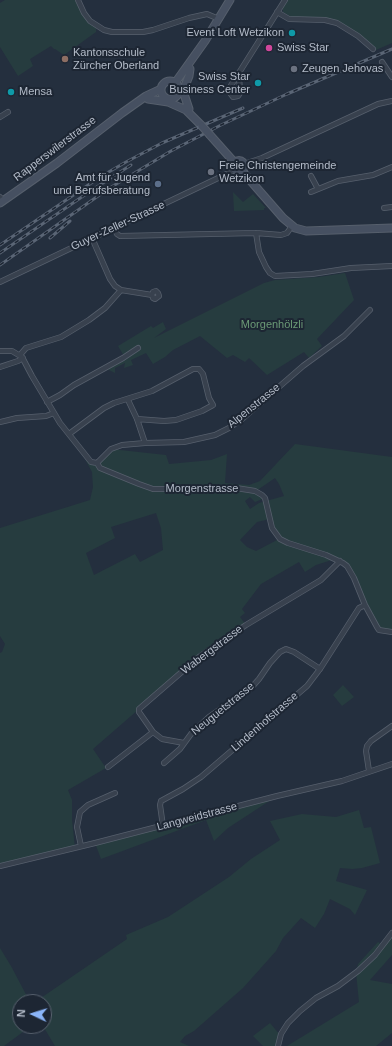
<!DOCTYPE html>
<meta charset="utf-8">
<style>
body{margin:0}
#map{position:relative;width:392px;height:1046px;overflow:hidden;background:#242f3e;font-family:Arial,sans-serif}
canvas{display:block}
.north{position:absolute;left:12px;top:994px;width:40px;height:40px;box-sizing:border-box;background:#1d2633;border:1px solid #59626f;border-radius:50%;rotate:274deg;font-size:11px;font-weight:700;line-height:16px;text-align:center;color:#b4bcc9}
.north::after{content:'';display:block;margin:auto;width:14px;height:18px;background:#8ab4f8;clip-path:polygon(50% 0,100% 100%,50% 72%,0 100%)}
</style>
<div id="map">
<canvas width="392" height="1046"></canvas>
<div class="north">N</div>
</div>
<script>
const c = document.querySelector('canvas').getContext('2d');
c.lineJoin = 'round';
function paint(path, color) {
  c.fillStyle = color;
  c.fill(path, 'evenodd');
}
function shape(rows) {
  const path = new Path2D();
  for (const r of rows) {
    if (r.length === 3) {
      path.moveTo(r[0] + r[2], r[1]);
      path.arc(r[0], r[1], r[2], 0, 2 * Math.PI);
      continue;
    }
    path.moveTo(r[0], r[1]);
    for (let i = 2; i < r.length; i += 2) path.lineTo(r[i], r[i + 1]);
  }
  return path;
}
function trace(path, color, width, dash) {
  c.strokeStyle = color;
  c.lineWidth = width;
  c.lineCap = dash ? 'butt' : 'round';
  c.setLineDash(dash || []);
  c.stroke(path);
}
function write(font, color, halo, rows, align = 'center') {
  c.font = font + ' Arial,sans-serif';
  c.lineWidth = 4;
  c.setLineDash([]);
  c.textBaseline = 'middle';
  c.strokeStyle = halo;
  c.fillStyle = color;
  for (const [text, x, y, turn = 0] of rows) {
    c.save();
    c.translate(x, y);
    c.rotate((+turn || 0) * Math.PI / 180);
    c.textAlign = isNaN(turn) ? turn : align;
    if (halo) c.strokeText(text, 0, 0);
    c.fillText(text, 0, 0);
    c.restore();
  }
}
const green = shape([
 [5,0,78,0,79,5,96,26,96,32,64,55,55,49,54,49,51,46,30,59,33,66,18,76,0,47,0,3],
 [287,0,392,0,392,43,376,50,370,44,339,22,291,17,290,16,283,12,283,8],
 [233,192,243,202,253,194,266,208,264,208,264,210,234,211],
 [345,273,354,300,317,339,322,346,309,358,304,352,267,375,249,358,245,362,233,355,227,358,200,336,173,350,165,357,153,364,146,353,131,360,133,365,124,368,125,363,115,368,115,373,105,368,140,346,124,356,118,346,151,326,153,328,163,322,166,329,154,338,264,283,275,280,319,277],
 [295,444,392,457,392,632,379,630,347,566,335,559,316,565,305,572,299,562,261,584,242,609,245,613,240,617,246,625,199,657,93,749,106,768,68,790,72,800,72,820,75,848,0,866,0,653,2,652,5,644,0,636,0,528,90,500,93,487,92,472,85,459,88,458,94,463,111,449,166,455,169,464,211,460,227,454,225,483,249,485,260,481],
 [275,478,279,484,284,496,259,503,250,509,245,501,250,497,255,502,265,498,256,491],
 [156,513,161,528,163,550,140,562,135,554,94,575,86,553,115,538,111,527],
 [270,519,279,539,256,551,247,547,240,540,257,522],
 [343,685,354,697,342,706,333,695],
 [277,796,228,828,214,841,206,820,101,859,95,843],
 [359,810,364,828,371,827,380,863,362,868,352,869,340,868,336,881,367,890,355,915,350,909,330,899,324,914,315,928,301,918,283,938,276,951,243,988,194,1031,185,1036,180,1042,189,1046,55,1046,43,1026,44,1002,35,1002,127,939,126,935,168,917,229,877,251,859,280,840,270,821,302,814,336,817],
 [392,933,392,955,370,980,392,984,392,1033,376,1046,287,1046,359,1002,356,972,358,964,378,942,383,945],
 [0,948,11,966,30,1002,20,1002,20,1026,31,1026,4,1046,0,1046],
 [270,1023,280,1035,278,1046,263,1046,253,1036]
]);
const minor = shape([
 [78,0,84,13,90,21,104,30,112,32,143,32,153,30,189,18,207,14,219,19],
 [277,12,289,19,325,20,337,23,358,36,373,49],
 [382,62,392,77],
 [239,75,240,93,238,96,233,97,230,93,230,87,285,0],
 [0,117,8,112],
 [244,164,262,158,378,104,392,101],
 [311,176,318,189],
 [311,192,338,181,373,175,392,167],
 [0,197,1,198],
 [384,208,392,207],
 [114,228,117,234,120,236,256,233,281,235,287,233,292,226],
 [256,233,259,252,266,267,270,273,275,276,312,274,351,268,392,266],
 [92,238,110,279,115,286,121,290,152,295,153,298,155,299,159,296,158,293,156,291,153,292,152,295],
 [0,282,235,170],
 [0,351,12,351,22,357,32,376,60,423,91,462,97,463,100,468,139,484,153,489,166,489,236,488,255,491,262,495,265,498,272,528,280,539,288,543,326,555,343,563,347,566,354,578,365,605,377,627,379,630,392,632],
 [20,355,26,348,61,337,89,320,105,308,121,290],
 [0,367,18,361,23,358],
 [128,400,137,419,145,443],
 [47,402,60,395,74,385,123,358,138,348],
 [0,422,17,418,46,416,54,413],
 [69,434,104,408,114,403,152,391,193,369,199,369,203,374,209,398,213,405,202,411,176,420,164,421,137,419],
 [97,463,111,449,122,445,145,443,184,442,215,435,229,428,242,419,303,366,344,336,370,310],
 [184,743,162,739,153,732,139,712,139,709,199,657,246,625,321,580,340,561],
 [164,763,180,749,191,734,209,717,251,688,259,679,270,663,280,652,286,649,294,652,320,669],
 [108,767,153,732],
 [369,771,366,751,367,746,371,741,392,726],
 [163,826,160,805,161,801,183,789,201,777,307,686,320,669,359,608,365,605],
 [81,846,77,827,80,812,88,805,115,793],
 [0,866,95,843,277,796,342,781,392,764],
 [278,1046,281,1034,288,1023,300,1011,316,998,338,986,358,971,375,955,392,933]
]);
const secondary = shape([
 [170,90,9],
 [175,83,205,41,230,0],
 [148,99,168,102,186,110],
 [184,108,202,126],
 [189,109,183,91,189,76,190,69],
 [210,135,234,162],
 [239,166,5.5],
 [242,171,283,218,295,228,306,231,392,228],
 [0,203,57,163,122,113,146,96,161,89]
]);
const rail = shape([
 [50,238,70,221],
 [0,245,100,177,126,162,162,143,243,108],
 [0,253,92,190,131,165],
 [0,265,108,189,171,151,221,125,287,94,392,49]
]);
const secondaryBridge = shape([
 [202,126,210,135]
]);
const markers = [
 [292,33,4,"#0f9aa8"],
 [269,48,4,"#d1479c"],
 [65,59,4,"#8d6e63"],
 [294,69,4,"#6b7280"],
 [258,83,4,"#0f9aa8"],
 [11,92,4,"#0f9aa8"],
 [211,172,4,"#6b7280"],
 [158,184,4,"#5c6f8a"]
];
const poiNames = [
 ["Event Loft Wetzikon",284,33,"right"],
 ["Swiss Star",277,48],
 ["Kantonsschule",73,53],
 ["Zürcher Oberland",73,66],
 ["Zeugen Jehovas",302,69],
 ["Swiss Star",250,77,"right"],
 ["Business Center",250,90,"right"],
 ["Mensa",19,92],
 ["Freie Christengemeinde",219,166],
 ["Wetzikon",219,179],
 ["Amt für Jugend",150,178,"right"],
 ["und Berufsberatung",150,191,"right"]
];
const streetNames = [
 ["Rapperswilerstrasse",55,149,-37],
 ["Guyer-Zeller-Strasse",118,226,-25],
 ["Alpenstrasse",254,406,-39],
 ["Morgenstrasse",202,489],
 ["Wabergstrasse",212,650,-37],
 ["Neuguetstrasse",223,709,-39],
 ["Lindenhofstrasse",265,722,-41],
 ["Langweidstrasse",197,817,-15]
];
const parkNames = [
 ["Morgenhölzli",272,325]
];
paint(green, '#263c3f');
trace(minor, '#565f6c', 6);
trace(secondary, '#565f6c', 9);
trace(minor, '#38414e', 4.5);
trace(secondary, '#465061', 7);
trace(rail, '#5a6575', 3);
trace(rail, '#1d2633', 1.5, [4.5]);
trace(secondaryBridge, '#565f6c', 9, []);
trace(secondaryBridge, '#465061', 7);
for (const [x, y, r, color] of markers) {
  const dot = new Path2D();
  dot.arc(x, y, r, 0, 2 * Math.PI);
  c.fillStyle = color;
  c.fill(dot);
  trace(dot, '#1d2633', 1.5);
}
write('11px', '#b4bcc9', '#1d2633', poiNames, 'left');
write('11px', '#b4bcc9', '#1d2633', streetNames);
write('11px', '#6b9a76', '#1d2633', parkNames);
</script>
